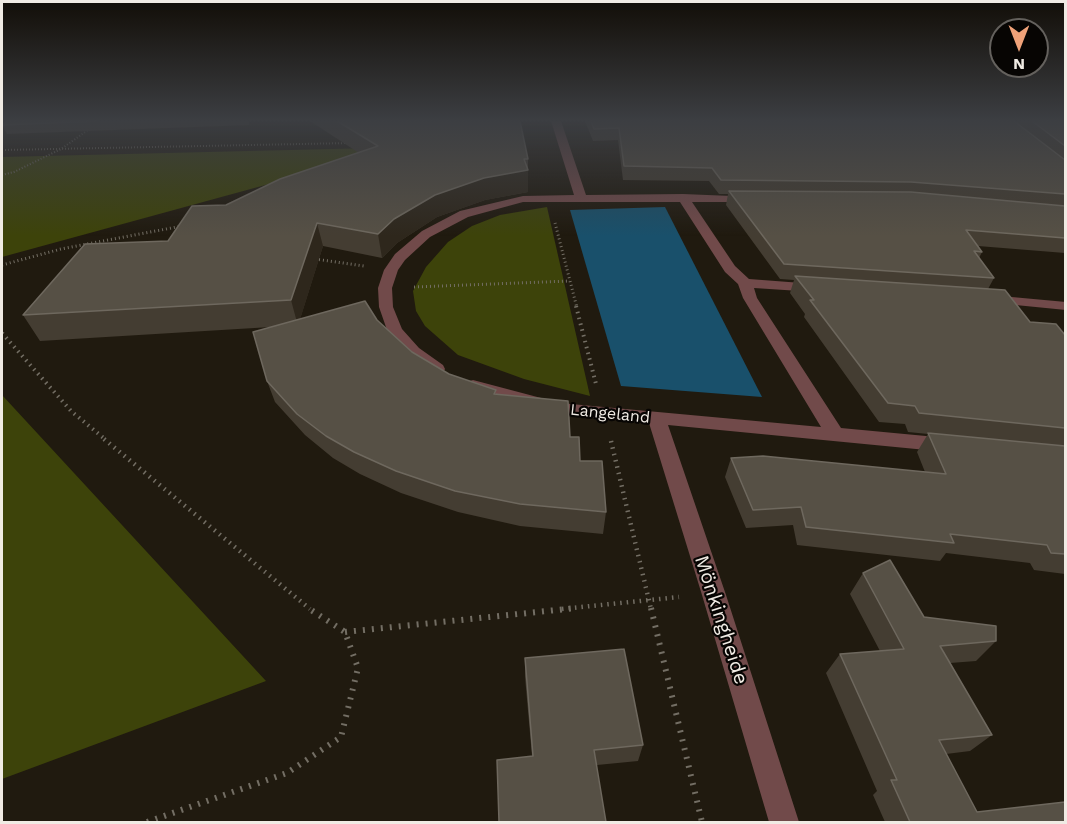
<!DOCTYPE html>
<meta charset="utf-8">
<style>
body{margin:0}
#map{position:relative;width:1067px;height:824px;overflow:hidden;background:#201a0f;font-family:"Work Sans",sans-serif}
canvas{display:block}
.frame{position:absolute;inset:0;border:3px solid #f0ebe4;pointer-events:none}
.north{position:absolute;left:989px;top:18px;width:60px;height:60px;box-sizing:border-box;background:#070503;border:2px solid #64615d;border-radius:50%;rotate:180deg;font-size:16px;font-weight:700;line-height:24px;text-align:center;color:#f0ebe4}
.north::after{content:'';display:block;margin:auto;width:21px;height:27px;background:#f0a279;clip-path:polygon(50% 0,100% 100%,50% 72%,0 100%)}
</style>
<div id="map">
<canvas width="1067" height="824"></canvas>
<div class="frame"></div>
<div class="north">N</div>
</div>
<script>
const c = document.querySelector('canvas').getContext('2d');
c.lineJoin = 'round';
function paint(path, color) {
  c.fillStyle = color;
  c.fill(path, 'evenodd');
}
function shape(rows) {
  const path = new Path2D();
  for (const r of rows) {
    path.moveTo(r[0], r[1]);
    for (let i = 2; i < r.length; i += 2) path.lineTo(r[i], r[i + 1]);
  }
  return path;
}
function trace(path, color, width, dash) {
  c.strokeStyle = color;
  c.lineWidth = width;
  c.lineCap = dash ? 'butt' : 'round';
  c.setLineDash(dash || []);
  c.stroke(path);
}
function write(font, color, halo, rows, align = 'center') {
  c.font = font + ' "Work Sans",sans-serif';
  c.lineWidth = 4.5;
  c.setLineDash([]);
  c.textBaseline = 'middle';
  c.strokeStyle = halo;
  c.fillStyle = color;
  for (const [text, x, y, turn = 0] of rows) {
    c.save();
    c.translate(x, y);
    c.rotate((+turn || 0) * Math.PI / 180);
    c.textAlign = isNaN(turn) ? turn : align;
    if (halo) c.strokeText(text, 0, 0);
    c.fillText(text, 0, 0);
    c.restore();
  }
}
const green = shape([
 [372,148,364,158,2,257,2,157],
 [547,207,590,396,524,379,458,355,425,326,416,311,413,291,426,267,448,242,472,226,500,215],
 [2,395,266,681,2,779]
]);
const water = shape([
 [665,207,762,397,621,386,570,210]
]);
const pathFar4 = shape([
 [2,150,350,143],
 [2,175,14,172,61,149,88,130]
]);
const pathFar3 = shape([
 [555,223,577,308],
 [315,259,364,266],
 [2,265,61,249,182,226],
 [414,287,570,281]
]);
const pathFar2 = shape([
 [576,306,596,384],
 [2,333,71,411,106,440]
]);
const pathFar1 = shape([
 [104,439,310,609],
 [611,441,651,609],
 [562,609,679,597]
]);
const path = shape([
 [651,608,702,822],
 [345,632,576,608],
 [147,822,287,773,341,737,358,668,345,632,308,608]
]);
const minor = shape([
 [551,121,561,121,586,195,683,194,756,197,756,201,752,202,692,202,735,266,749,279,815,284,822,288,815,292,754,288,757,298,841,428,947,438,954,440,957,445,954,450,947,452,668,425,726,595,799,822,769,822,702,595,649,423,560,415,499,400,467,390,464,386,467,382,473,380,560,403,821,427,743,298,738,284,725,272,680,202,523,202,468,217,430,237,405,260,398,270,392,288,393,307,402,329,419,348,443,365,445,369,443,373,431,373,407,356,387,330,379,307,378,288,384,270,395,254,422,231,460,211,523,196,574,195,551,121],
 [990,295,1066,302,1066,310,985,302,983,299,985,296,990,295]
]);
const wall = shape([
 [7,121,249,121,249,125,7,134,2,125],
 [310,121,520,121,528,159,528,192,485,200,437,217,397,243,382,258,323,246,300,319,377,320,412,352,449,374,496,394,570,437,580,461,606,512,603,534,520,526,458,512,401,493,360,474,333,458,305,435,275,402,267,381,271,327,40,341,23,315,168,241,226,205,359,153],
 [585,121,1065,121,1065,253,978,246,982,252,979,258,994,278,988,289,1030,322,1065,335,1065,574,1034,570,1030,563,946,553,940,561,797,545,793,525,746,528,725,477,731,458,925,472,917,452,928,434,908,432,905,424,879,422,804,317,805,314,790,293,794,280,780,279,726,205,728,194,719,194,709,181,623,180,618,140,593,141],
 [863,573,924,617,996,641,976,661,950,663,992,735,970,751,946,754,977,812,1065,822,885,822,873,795,877,791,826,673,840,654,880,651,850,594],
 [525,658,643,745,638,761,597,765,532,756,525,677]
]);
const shadedWall = shape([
 [528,170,528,192,485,200,437,217,397,243,382,258,378,234,394,219,435,195,484,178],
 [317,223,323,246,298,326,291,300]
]);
const building = shape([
 [7,121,98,121,2,125,7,121],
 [337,121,520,121,528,159,524,159,528,170,484,178,435,195,394,219,378,234,317,223,291,300,23,315,85,244,168,241,192,206,226,205,280,179,378,146,337,121],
 [591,121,1014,121,1065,160,1065,194,911,182,721,180,712,168,624,166,619,128,594,129,591,121],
 [1032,121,1065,121,1065,146,1032,121],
 [729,191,911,192,1065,206,1065,238,966,230,982,252,974,251,994,278,784,264,729,191],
 [795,276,1005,290,1030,322,1056,324,1065,335,1065,428,919,413,915,406,888,403,810,300,814,300,795,276],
 [365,301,377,320,412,352,449,374,496,390,494,394,568,401,570,437,579,437,580,461,602,461,606,512,520,504,455,491,396,471,354,452,326,436,297,414,267,381,253,332,365,301],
 [928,433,1065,446,1065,554,1051,553,1047,545,950,534,954,543,806,527,801,507,753,510,731,458,763,456,946,474,928,433],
 [890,560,924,617,996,626,996,641,940,646,992,735,939,740,977,812,1065,802,1065,822,910,822,891,780,897,780,840,654,904,649,863,573,890,560],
 [624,649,643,745,594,750,606,822,499,822,497,760,533,756,525,658,624,649]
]);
const streetNames = [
 ["Langeland",610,414,6]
];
const nearStreetnames = [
 ["Mönkingheide",721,620,72]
];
paint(green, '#3d430a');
paint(water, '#19506b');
trace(pathFar4, '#736e64', 2, [1, 2]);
trace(pathFar3, '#736e64', 3, [1, 3]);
trace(pathFar2, '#736e64', 4, [1.5, 4.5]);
trace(pathFar1, '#736e64', 4.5, [1.5, 5]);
trace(path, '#736e64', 6, [2, 7]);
paint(minor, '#714a4a');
paint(wall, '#443d32');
paint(shadedWall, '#2e271c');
paint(building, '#565045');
trace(building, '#6e685e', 1.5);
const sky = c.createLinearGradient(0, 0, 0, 236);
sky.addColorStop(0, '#120e08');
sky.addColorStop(0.51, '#3c3e42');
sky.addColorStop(1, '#3c3e4200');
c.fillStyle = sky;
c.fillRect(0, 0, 1067, 236);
write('16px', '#f0ebe4', '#070503', streetNames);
write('20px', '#f0ebe4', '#070503', nearStreetnames);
</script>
